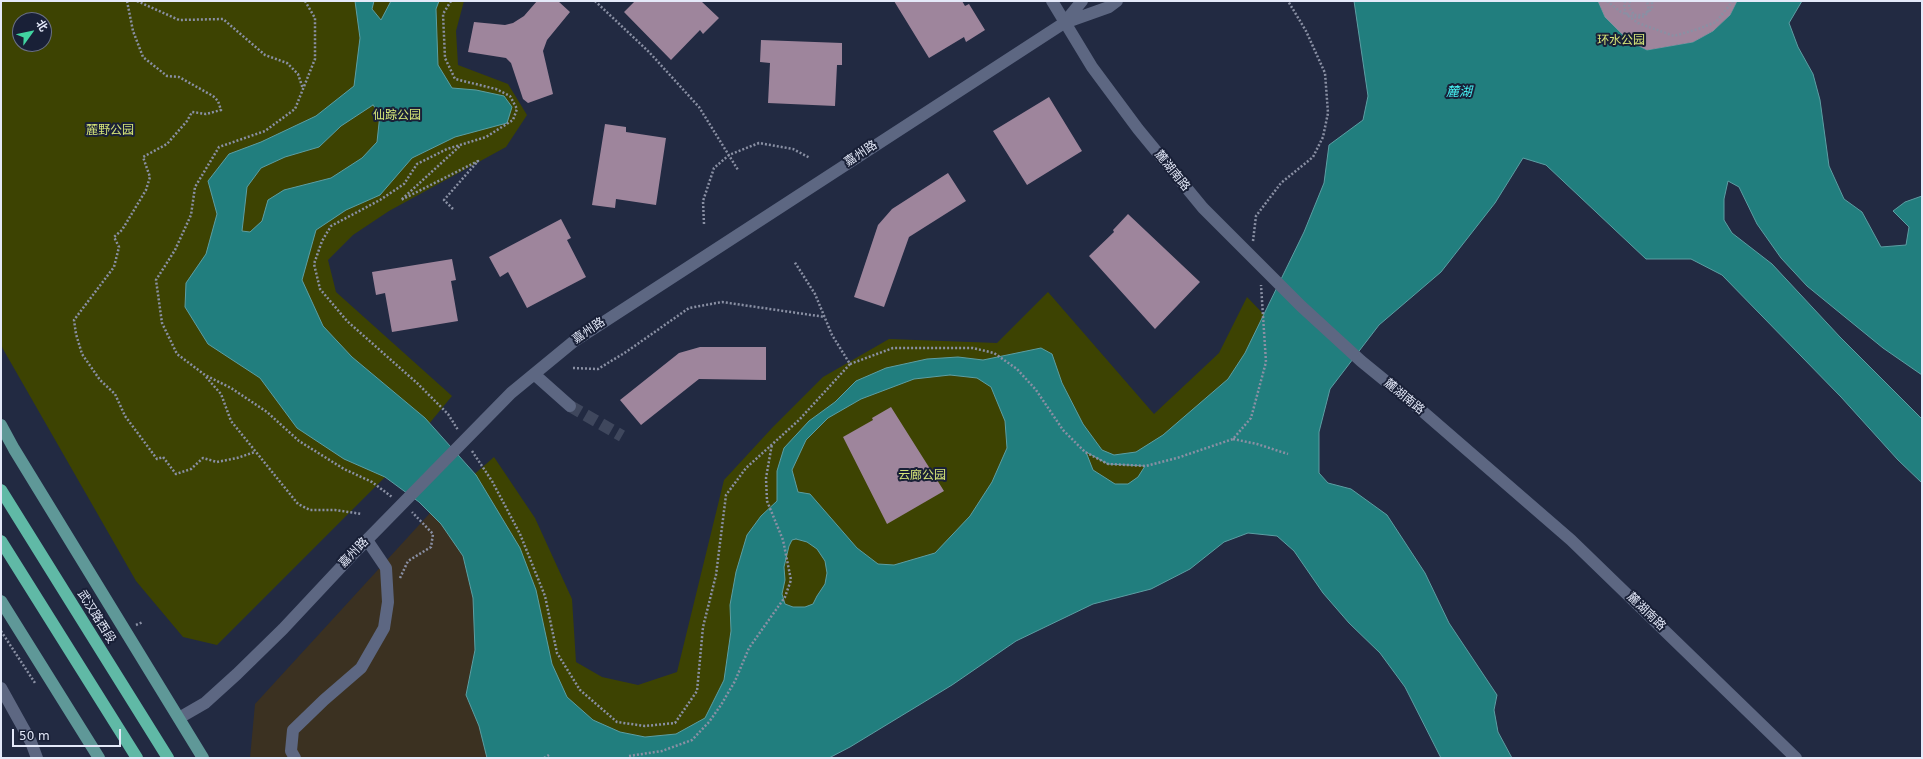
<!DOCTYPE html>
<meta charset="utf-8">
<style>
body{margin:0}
#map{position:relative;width:1923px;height:759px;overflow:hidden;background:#222a42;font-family:"DejaVu Sans","Noto Sans SC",sans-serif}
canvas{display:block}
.frame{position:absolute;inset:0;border:2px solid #e4e9f9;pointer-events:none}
.north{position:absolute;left:12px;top:12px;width:40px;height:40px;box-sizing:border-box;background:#192037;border:1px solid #6a7085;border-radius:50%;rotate:57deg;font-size:11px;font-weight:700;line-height:16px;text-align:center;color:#e4e9f9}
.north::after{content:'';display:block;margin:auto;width:14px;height:18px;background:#41d4a1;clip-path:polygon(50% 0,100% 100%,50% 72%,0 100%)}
.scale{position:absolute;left:12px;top:729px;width:109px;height:18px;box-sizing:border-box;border:2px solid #e4e9f9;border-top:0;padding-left:5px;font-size:12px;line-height:14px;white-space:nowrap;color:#e4e9f9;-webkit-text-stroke:3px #192037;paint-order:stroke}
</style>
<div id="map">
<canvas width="1923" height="759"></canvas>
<div class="frame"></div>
<div class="north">北</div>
<div class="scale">50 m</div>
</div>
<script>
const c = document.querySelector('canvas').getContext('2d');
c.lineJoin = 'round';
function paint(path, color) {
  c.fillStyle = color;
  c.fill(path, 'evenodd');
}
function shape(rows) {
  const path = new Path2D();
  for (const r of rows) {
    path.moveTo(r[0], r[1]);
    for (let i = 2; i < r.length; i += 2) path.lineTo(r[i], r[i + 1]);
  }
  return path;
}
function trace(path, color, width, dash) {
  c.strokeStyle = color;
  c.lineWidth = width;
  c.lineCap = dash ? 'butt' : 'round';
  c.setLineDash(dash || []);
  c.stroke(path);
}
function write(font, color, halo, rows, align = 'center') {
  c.font = font + ' "DejaVu Sans","Noto Sans SC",sans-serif';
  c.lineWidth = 4;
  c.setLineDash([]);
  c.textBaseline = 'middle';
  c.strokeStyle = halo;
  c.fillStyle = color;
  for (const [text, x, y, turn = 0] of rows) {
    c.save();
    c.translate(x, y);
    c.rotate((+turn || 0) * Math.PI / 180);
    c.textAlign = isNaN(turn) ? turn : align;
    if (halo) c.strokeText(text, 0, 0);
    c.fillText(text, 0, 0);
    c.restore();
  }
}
const commercial = shape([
 [430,513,441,524,463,556,473,598,475,650,466,695,479,726,487,758,250,758,255,704]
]);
const green = shape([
 [1,1,464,1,456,31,458,65,508,84,527,115,506,147,389,211,353,235,328,260,336,292,452,396,385,477,217,645,183,637,136,581,3,349,1,344],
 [20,20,44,20,44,44,20,44],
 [1048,292,1154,414,1219,353,1247,297,1312,364,1288,433,708,758,487,758,479,726,466,695,475,650,473,598,463,556,441,524,430,513,494,457,535,518,572,599,576,662,602,677,638,685,677,672,724,480,772,428,823,377,889,339,997,343]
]);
const water = shape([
 [355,1,374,1,372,9,381,20,391,1,439,1,436,9,438,65,452,88,476,90,504,96,512,107,507,123,455,137,412,158,380,195,346,210,316,230,302,280,323,326,352,357,425,418,476,475,520,548,536,590,552,664,567,697,593,720,620,732,645,737,676,734,705,718,724,680,731,631,730,605,736,572,747,535,761,516,777,501,777,471,784,448,809,421,835,402,856,381,886,368,927,359,958,357,983,360,1041,348,1052,354,1062,383,1083,424,1102,450,1114,455,1136,452,1163,435,1228,379,1245,353,1304,232,1324,183,1329,145,1363,120,1368,96,1354,1,1598,1,1605,17,1629,41,1647,50,1693,42,1713,31,1730,15,1737,1,1802,1,1789,23,1798,47,1813,74,1820,100,1829,166,1844,199,1862,212,1881,247,1906,245,1909,227,1893,211,1905,202,1922,196,1922,375,1883,348,1807,286,1781,258,1757,224,1739,187,1728,181,1724,199,1724,220,1732,233,1772,264,1840,337,1922,419,1922,483,1898,460,1841,397,1722,275,1691,259,1646,259,1546,165,1523,158,1495,203,1441,272,1379,325,1330,389,1319,432,1319,473,1328,483,1351,489,1387,515,1425,573,1449,623,1497,695,1494,710,1498,732,1512,758,1441,758,1405,687,1380,653,1349,623,1323,593,1294,551,1277,536,1248,533,1224,542,1190,569,1151,589,1093,604,1016,641,952,685,850,747,829,758,487,758,479,726,466,695,475,650,473,598,463,556,441,524,419,502,385,477,344,459,297,428,260,378,208,344,185,307,186,283,206,254,217,214,208,181,229,154,261,142,316,116,354,86,360,38,355,1],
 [373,105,380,114,377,142,362,158,331,178,284,190,268,200,262,221,250,232,242,231,247,187,261,168,285,157,319,147,341,126,373,105],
 [950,375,977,378,991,387,1005,421,1007,448,992,482,970,516,935,553,894,565,878,564,857,548,810,494,798,492,792,470,806,440,828,418,861,399,914,379,950,375],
 [1086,452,1108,464,1145,466,1138,477,1128,484,1115,484,1093,470,1086,452],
 [796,539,807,542,817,549,825,561,827,573,825,584,817,596,813,604,805,607,793,607,785,604,782,594,785,580,784,567,789,546,792,540,796,539]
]);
const building = shape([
 [537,1,558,1,570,12,547,40,543,51,553,94,528,103,523,99,511,63,506,58,468,52,474,22,505,25,513,23,524,16],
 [635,1,701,1,719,18,703,34,700,30,671,60,624,12],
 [894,1,962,1,965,6,969,4,985,30,966,42,964,37,929,58],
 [1598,1,1737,1,1730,15,1713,31,1693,42,1647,50,1629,41,1605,17],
 [761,40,842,43,842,65,837,65,835,106,768,103,770,63,760,62],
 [1049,97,1082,151,1027,185,993,131],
 [605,124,626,127,626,132,666,138,656,205,616,199,615,208,592,205],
 [948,173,966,201,909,237,884,307,854,297,878,225,892,209],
 [1128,214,1200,282,1155,329,1089,256,1114,232,1113,230],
 [561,219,571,238,567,240,586,277,527,308,508,272,500,277,489,257],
 [452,259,456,280,451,281,458,321,392,332,385,293,376,295,372,272],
 [700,347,766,347,766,380,699,379,641,425,620,400,679,353],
 [891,407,944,491,887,524,843,437,873,420,872,418]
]);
const minorTunnel = shape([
 [570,406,622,436]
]);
const path = shape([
 [127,1,133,31,143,57,167,76,179,77,213,96,218,101,221,110,206,114,192,112,187,121,167,144,143,157,150,177,146,190,122,230,114,237,119,247,114,267,74,320,76,334,82,354,100,380,115,394,125,416,157,459,163,457,176,474,191,469,203,458,217,462,237,458,255,452],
 [137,1,179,20,223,19,265,55,287,63,298,74,303,89],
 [305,1,315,18,315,59,295,109,265,131,219,147,195,187,191,215,175,250,156,280,162,323,177,354,205,375,231,388,267,412,299,441,344,469,372,482,392,497],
 [451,1,443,14,445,58,455,79,496,89,510,96,517,109,513,120,486,137,447,149,417,164,404,184,380,200,331,226,322,241,314,264,320,289,347,321,417,383,448,414,458,430],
 [595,1,649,52,699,107,738,170],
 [1607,1,1621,12,1637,18,1645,16,1649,10,1647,1],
 [1625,1,1624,8,1627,15,1638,23,1674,36,1698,29,1716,22,1733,1],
 [1630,1,1629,7,1634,15,1642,15,1652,9,1652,1],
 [453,209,444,200,478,161,401,200,461,145],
 [704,224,703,201,714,168,729,155,759,143,793,149,810,158],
 [1253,241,1256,216,1281,183,1313,157,1323,137,1328,113,1325,73,1306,31,1288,1],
 [850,364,893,348,973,348,994,353,1017,369,1036,390,1063,430,1085,452,1108,464,1146,466,1177,458,1233,439,1251,418,1266,362,1261,285],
 [573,368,598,369,626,352,689,308,722,302,825,317],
 [206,377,221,394,231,421,298,504,310,510,335,510,362,514],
 [1233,439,1257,444,1288,454],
 [472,451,492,481,520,534,545,596,557,653,580,690,617,722,645,726,675,723,697,691,703,627,716,575,726,495,746,468,799,420,850,364,832,335,815,294,794,261],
 [400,578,408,561,431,547,433,534,412,512],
 [136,625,143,622],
 [1,631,35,683],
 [629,756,662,751,692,740,709,722,721,705,735,681,749,648,785,597,791,580,783,540,767,501,766,478,772,444],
 [544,758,549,755]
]);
const minor = shape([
 [1052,1,1092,67,1138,129,1203,208,1301,306,1361,361,1421,410,1571,540,1796,758],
 [1082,1,1064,23,1109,7,1117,1],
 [534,374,570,406],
 [1,688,31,742,37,758],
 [179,718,205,703,237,674,283,629,357,550,511,393,573,342,1064,23],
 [295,758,291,751,293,730,324,700,361,668,384,628,388,602,386,568,367,540]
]);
const major = shape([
 [1,425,14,449,203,758],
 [1,601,99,758]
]);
const highway = shape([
 [1,490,168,758],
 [1,541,137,758]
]);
const parkNames = [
 ["环水公园",1621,41],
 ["仙踪公园",397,116],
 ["麓野公园",110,131],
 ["云廊公园",922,476]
];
const streetNames = [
 ["嘉州路",861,154,-33],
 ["麓湖南路",1172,171,51],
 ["嘉州路",589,331,-34],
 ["麓湖南路",1404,397,39],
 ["嘉州路",354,553,-46],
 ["麓湖南路",1646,612,44],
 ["武汉路西段",96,617,58]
];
const waterNames = [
 ["麓湖",1459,93]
];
paint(commercial, '#3b3121');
paint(green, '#3d4302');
paint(water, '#217e7e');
trace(water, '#5c9ea3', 1);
paint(building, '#9e859c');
trace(minorTunnel, '#3f475d', 12, [12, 6]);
trace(path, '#8a90a4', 2.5, [2, 2]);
trace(minor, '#5d6782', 12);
trace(major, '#5f9898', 12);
trace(highway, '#60b9a6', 12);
write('12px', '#d6e579', '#192037', parkNames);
write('12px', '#e4e9f9', '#192037', streetNames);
write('italic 13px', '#46eff0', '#192037', waterNames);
</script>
